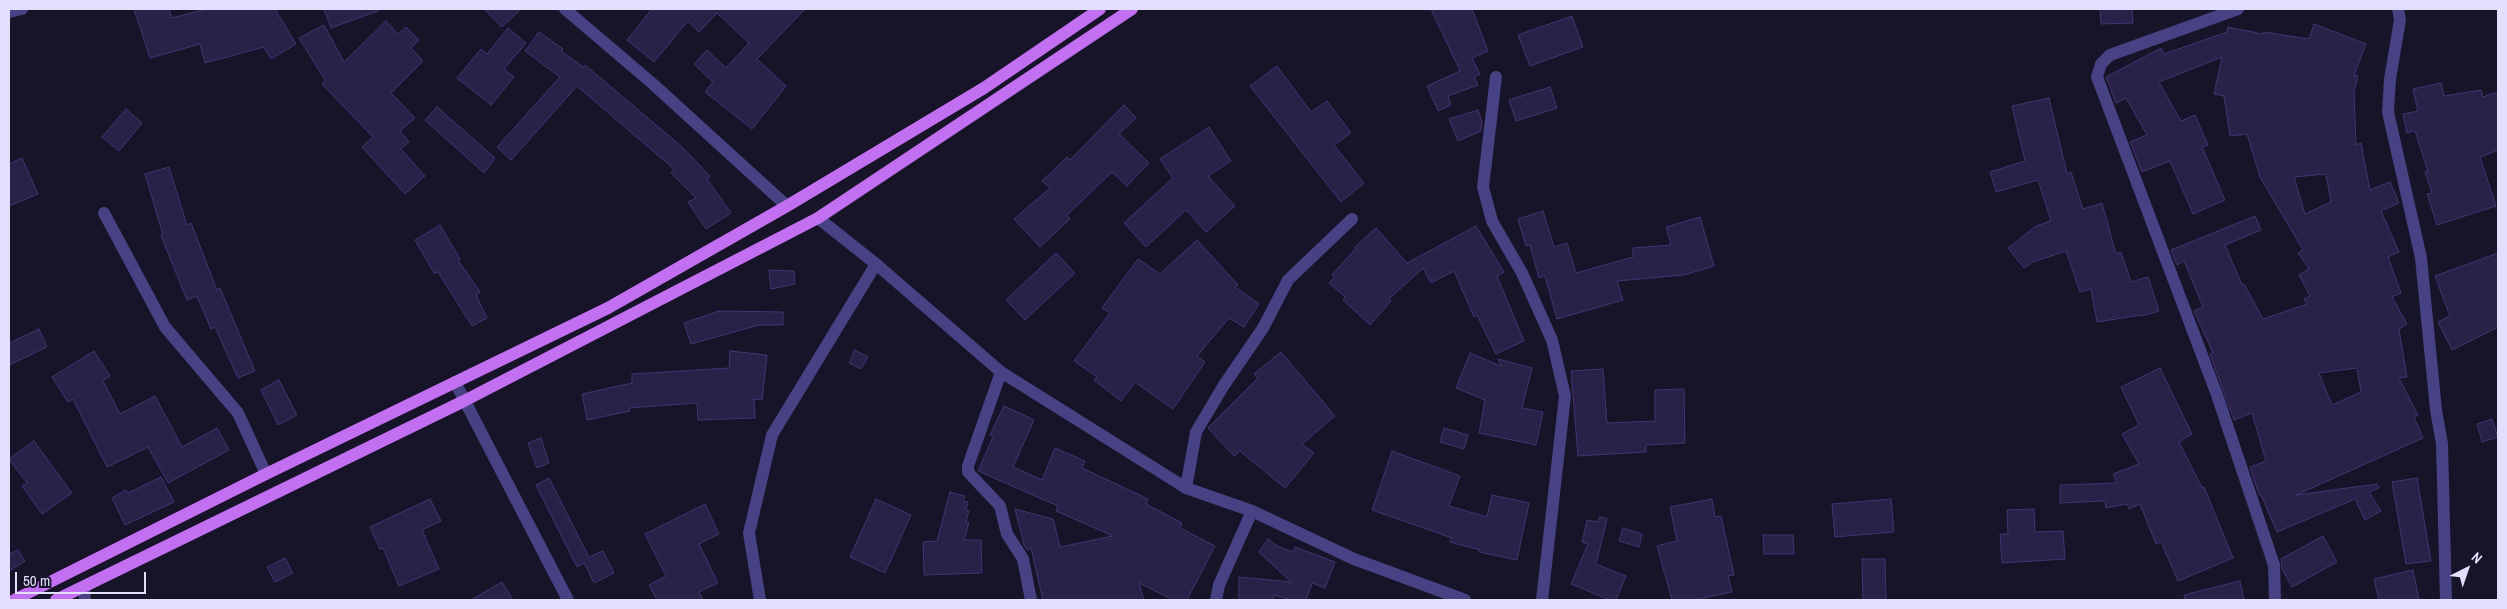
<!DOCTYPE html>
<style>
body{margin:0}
#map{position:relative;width:2507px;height:609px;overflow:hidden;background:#171329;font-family:"Archivo Narrow",sans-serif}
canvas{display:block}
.frame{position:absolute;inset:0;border:10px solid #e2defc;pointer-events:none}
.north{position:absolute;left:2442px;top:544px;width:50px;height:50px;-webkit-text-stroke:4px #171329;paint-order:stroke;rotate:41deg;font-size:14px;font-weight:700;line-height:20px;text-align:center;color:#e2defc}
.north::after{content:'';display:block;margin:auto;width:18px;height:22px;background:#e2defc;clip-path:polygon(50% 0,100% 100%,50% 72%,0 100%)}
.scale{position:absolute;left:15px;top:572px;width:131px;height:22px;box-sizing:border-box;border:2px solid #e2defc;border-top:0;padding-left:6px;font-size:15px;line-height:18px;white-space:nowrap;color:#e2defc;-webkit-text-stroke:4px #171329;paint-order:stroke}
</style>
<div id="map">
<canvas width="2507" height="609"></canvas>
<div class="frame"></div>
<div class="north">N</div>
<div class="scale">50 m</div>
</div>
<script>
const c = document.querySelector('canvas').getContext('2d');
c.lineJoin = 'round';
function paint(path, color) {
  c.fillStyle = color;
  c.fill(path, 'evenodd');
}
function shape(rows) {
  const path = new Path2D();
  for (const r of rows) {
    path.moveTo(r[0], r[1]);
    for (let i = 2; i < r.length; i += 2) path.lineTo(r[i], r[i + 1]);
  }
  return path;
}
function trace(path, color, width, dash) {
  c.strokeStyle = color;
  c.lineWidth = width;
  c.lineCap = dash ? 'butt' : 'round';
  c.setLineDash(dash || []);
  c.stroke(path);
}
const building = shape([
 [134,9,169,9,172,18,206,9,275,9,296,44,271,59,264,47,205,63,200,44,150,58,134,9],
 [324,9,378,9,378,11,331,28,324,9],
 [484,9,521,9,502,27,484,9],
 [652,9,805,9,757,59,786,86,752,129,705,92,713,82,694,64,707,50,726,68,749,43,717,13,699,32,688,21,654,62,627,40,652,9],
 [1431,9,1472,9,1488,51,1472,58,1480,74,1474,77,1478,85,1448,96,1451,105,1438,111,1427,86,1460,71,1431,9],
 [2100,9,2132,9,2133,23,2101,24,2100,9],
 [1572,16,1583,47,1530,66,1518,35,1572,16],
 [386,21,398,34,406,27,419,40,411,48,423,61,391,93,415,118,400,131,409,142,401,149,425,176,405,194,362,147,373,137,322,84,325,80,299,38,324,25,344,62,386,21],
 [2314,24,2366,44,2354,75,2358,76,2354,92,2356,145,2361,143,2370,190,2390,182,2399,203,2381,211,2399,252,2388,257,2401,293,2392,297,2407,324,2399,329,2407,377,2399,378,2418,415,2414,417,2423,438,2296,495,2377,484,2379,488,2369,492,2381,511,2365,520,2355,499,2277,532,2261,495,2259,495,2250,467,2266,461,2252,413,2234,420,2210,354,2213,353,2194,311,2203,307,2184,261,2177,265,2171,250,2255,216,2261,230,2225,245,2242,285,2244,284,2263,319,2307,304,2304,299,2310,296,2299,275,2309,269,2298,253,2303,250,2260,177,2247,134,2230,136,2224,96,2214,94,2222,57,2159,82,2181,121,2195,115,2208,145,2202,147,2225,200,2193,214,2170,161,2142,172,2130,142,2147,135,2126,98,2116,103,2106,77,2161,48,2164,54,2227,32,2228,27,2263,34,2264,32,2309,39,2314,24],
 [2326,174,2331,202,2305,214,2294,177,2326,174],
 [2357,368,2361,392,2332,405,2319,373,2357,368],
 [508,28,526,43,504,69,514,77,491,105,457,78,481,49,487,54,508,28],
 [539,32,563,49,561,51,583,67,585,65,681,146,710,176,707,179,731,213,706,229,688,202,696,198,671,173,674,169,577,86,511,160,497,147,560,77,525,51,539,32],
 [1277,66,1311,112,1327,101,1351,133,1334,145,1364,183,1341,202,1250,86,1277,66],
 [2441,83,2444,96,2481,90,2483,97,2498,92,2498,150,2480,157,2496,206,2437,225,2427,194,2432,193,2425,172,2428,171,2415,131,2407,133,2403,114,2418,111,2413,89,2441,83],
 [1550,87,1557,108,1516,121,1509,100,1550,87],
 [2049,98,2067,174,2071,172,2083,209,2102,203,2116,254,2121,252,2131,282,2148,277,2159,311,2142,316,2141,315,2097,322,2091,289,2080,292,2066,251,2033,262,2024,268,2008,248,2036,226,2051,221,2038,180,1996,192,1990,172,2025,161,2012,106,2049,98],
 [1124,105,1136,118,1119,134,1149,163,1127,186,1112,172,1067,215,1070,219,1040,247,1014,219,1050,188,1042,181,1067,157,1070,160,1124,105],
 [437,107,495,158,484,173,425,120,437,107],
 [126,109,142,123,119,151,102,137,126,109],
 [1478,110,1482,122,1481,131,1458,141,1449,119,1478,110],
 [1209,127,1231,161,1208,176,1235,206,1206,232,1186,210,1146,247,1124,223,1173,178,1160,159,1209,127],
 [22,158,38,194,9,206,9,164,22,158],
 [169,167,187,225,191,223,217,290,220,288,255,371,238,378,215,327,211,329,197,296,187,300,161,236,163,235,145,174,169,167],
 [1543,211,1554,247,1567,243,1576,273,1633,257,1633,248,1671,245,1666,227,1700,217,1714,266,1684,275,1617,281,1623,300,1557,319,1545,276,1539,278,1530,245,1526,246,1518,219,1543,211],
 [440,225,460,259,458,260,480,292,476,295,487,318,472,326,438,272,434,273,415,240,440,225],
 [1476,226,1504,272,1497,276,1524,341,1496,354,1477,315,1474,317,1454,271,1431,283,1423,268,1389,299,1391,301,1370,325,1343,300,1345,297,1329,283,1334,278,1332,275,1356,248,1355,247,1376,228,1407,263,1476,226],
 [1197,240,1238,285,1235,287,1259,304,1244,327,1229,318,1197,356,1205,362,1173,409,1135,382,1121,401,1094,380,1097,377,1074,361,1110,313,1102,308,1138,259,1160,274,1197,240],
 [1056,253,1075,273,1025,320,1006,300,1056,253],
 [2498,253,2498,327,2452,350,2438,322,2450,316,2435,276,2498,253],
 [769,270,794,271,795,284,771,289,769,270],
 [719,311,783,312,783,325,759,325,691,344,684,323,719,311],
 [39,329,47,347,9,365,9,343,39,329],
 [855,350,868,357,861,369,849,363,855,350],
 [94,351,110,376,103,381,120,414,155,396,182,447,217,428,229,450,168,483,148,447,107,467,73,399,68,402,52,377,94,351],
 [730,351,767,355,762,400,754,399,755,418,698,420,697,403,629,408,630,411,587,420,582,394,632,383,632,374,729,368,730,351],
 [1281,352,1335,416,1302,444,1314,453,1285,488,1240,451,1234,456,1208,428,1258,378,1254,374,1281,352],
 [1470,353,1501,366,1498,359,1532,368,1522,408,1543,412,1536,445,1479,433,1485,400,1456,388,1470,353],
 [2160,368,2192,434,2179,442,2202,488,2204,487,2233,558,2178,581,2161,542,2156,544,2140,504,2129,509,2127,504,2106,508,2105,501,2060,503,2060,485,2117,483,2113,474,2139,464,2122,434,2139,425,2121,387,2160,368],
 [1603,369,1607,423,1655,421,1655,390,1684,389,1685,443,1646,445,1646,452,1578,456,1571,371,1603,369],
 [279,380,297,415,278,425,261,390,279,380],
 [1004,406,1034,420,1013,467,1042,480,1055,448,1085,461,1082,468,1148,499,1146,504,1182,523,1180,528,1215,546,1187,600,1173,600,1139,583,1144,600,1043,600,1031,548,1027,550,1024,545,1015,509,1053,519,1060,547,1113,536,1056,511,1058,506,978,471,993,437,990,435,1004,406],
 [2492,419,2498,437,2482,442,2477,424,2492,419],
 [1444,428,1468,435,1464,449,1440,442,1444,428],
 [541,438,549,463,537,468,528,443,541,438],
 [34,441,72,493,42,514,22,486,27,483,9,459,34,441],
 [1392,451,1460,476,1449,506,1487,517,1492,495,1529,503,1517,560,1479,552,1480,550,1450,542,1452,538,1372,510,1392,451],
 [161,477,174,502,125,525,112,498,126,490,128,493,161,477],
 [549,478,589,557,603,551,614,573,594,583,584,563,577,567,536,485,549,478],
 [2417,478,2431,561,2406,564,2392,482,2417,478],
 [950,492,965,496,963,501,968,502,966,510,969,511,966,522,969,522,964,540,981,540,982,573,924,575,923,542,937,541,950,492],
 [430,499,441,521,422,530,439,569,399,586,383,548,380,549,370,527,430,499],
 [876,499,911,515,885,573,850,557,876,499],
 [1712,499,1715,517,1721,516,1734,575,1728,576,1732,592,1694,600,1672,600,1657,546,1677,541,1670,507,1712,499],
 [1891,499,1894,532,1835,537,1832,504,1891,499],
 [705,504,719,534,699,544,718,583,699,592,703,600,657,600,649,585,666,576,645,534,705,504],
 [2034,509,2035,532,2063,531,2065,559,2002,563,2000,534,2008,534,2007,510,2034,509],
 [1600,517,1607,519,1596,564,1626,576,1616,600,1610,600,1571,584,1588,544,1582,542,1587,520,1597,522,1600,517],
 [1623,528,1642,534,1639,547,1619,541,1623,528],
 [1763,535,1793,535,1794,554,1764,554,1763,535],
 [2323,536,2337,562,2292,587,2282,569,2281,559,2323,536],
 [1268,539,1277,546,1293,552,1295,547,1335,562,1325,588,1312,583,1306,600,1291,600,1274,595,1274,600,1239,600,1239,577,1291,582,1259,552,1268,539],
 [18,550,25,561,9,571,9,554,18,550],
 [285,558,293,573,275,582,267,567,285,558],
 [1862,559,1885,559,1886,600,1863,600,1862,559],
 [2413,570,2419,600,2379,600,2374,579,2413,570],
 [2240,581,2244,600,2185,600,2184,595,2240,581],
 [502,582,513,600,471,600,502,582]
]);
const minor = shape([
 [565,9,653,84,787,206],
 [2238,9,2110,55,2101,64,2097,77,2217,395,2274,565,2275,600],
 [2398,9,2400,20,2390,79,2388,112,2421,258,2436,410,2442,444,2446,600],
 [9,12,22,9],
 [1496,77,1483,187,1492,221,1522,273,1552,340,1565,396,1542,600],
 [104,213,165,327,238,413,266,474],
 [818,218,876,264,1001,372,1186,488,1252,511,1354,559,1465,600],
 [1001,372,968,466,968,472,1000,506,1007,534,1023,559,1031,600],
 [455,382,568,600],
 [1186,488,1196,432,1224,385,1263,328,1288,280,1352,219],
 [84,587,85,600],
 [760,600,749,533,772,435,876,264],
 [1216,600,1219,585,1252,511]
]);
const major = shape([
 [14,600,266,474,608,308,787,206,984,88,1100,9],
 [56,600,464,401,818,218,1132,9]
]);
paint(building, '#292148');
trace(building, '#423572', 1);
trace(minor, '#464283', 12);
trace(major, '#c36ff2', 12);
</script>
